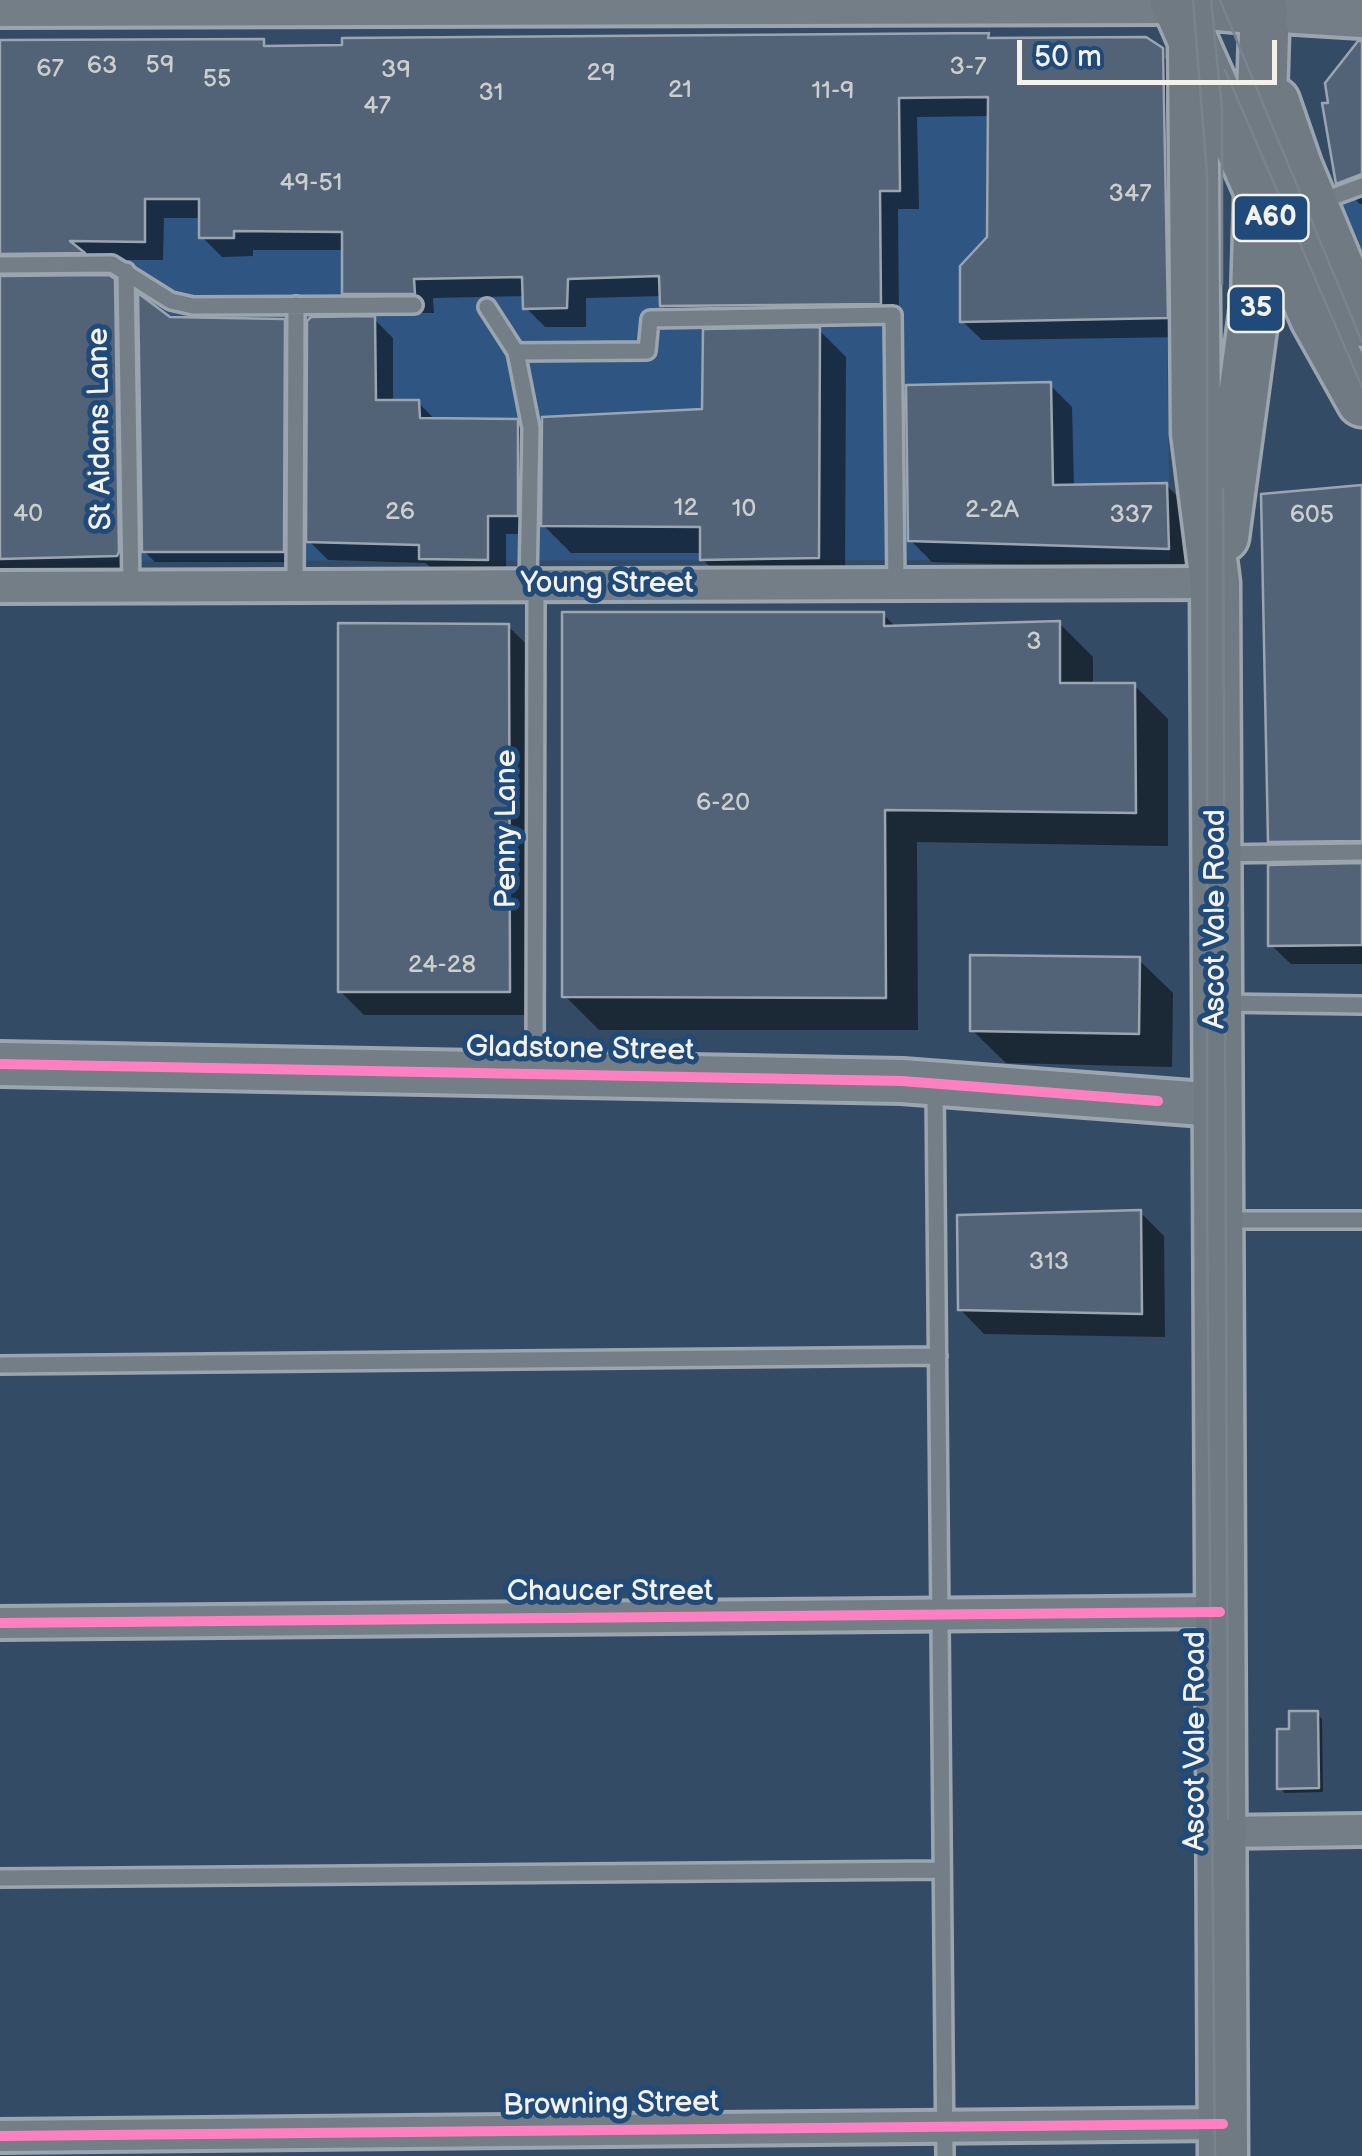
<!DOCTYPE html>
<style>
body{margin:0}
#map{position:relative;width:1362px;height:2156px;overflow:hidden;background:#344b65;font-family:"Balsamiq Sans",sans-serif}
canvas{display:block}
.scale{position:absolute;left:1017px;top:40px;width:260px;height:45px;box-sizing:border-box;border:5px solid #f4f1e8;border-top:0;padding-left:12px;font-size:30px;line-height:35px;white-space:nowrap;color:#f4f1e8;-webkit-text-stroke:8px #1f4a7a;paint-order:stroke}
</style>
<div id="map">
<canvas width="1362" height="2156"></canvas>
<div class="scale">50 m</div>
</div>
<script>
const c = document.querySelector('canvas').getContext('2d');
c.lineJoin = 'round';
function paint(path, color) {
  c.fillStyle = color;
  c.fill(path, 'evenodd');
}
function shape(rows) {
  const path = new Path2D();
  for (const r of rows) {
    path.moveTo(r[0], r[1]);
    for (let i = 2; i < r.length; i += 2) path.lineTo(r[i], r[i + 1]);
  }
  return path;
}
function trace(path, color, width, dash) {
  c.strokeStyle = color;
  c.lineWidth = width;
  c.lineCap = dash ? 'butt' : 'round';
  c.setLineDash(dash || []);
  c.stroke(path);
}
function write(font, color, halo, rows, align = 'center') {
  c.font = font + ' "Balsamiq Sans",sans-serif';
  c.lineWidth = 10;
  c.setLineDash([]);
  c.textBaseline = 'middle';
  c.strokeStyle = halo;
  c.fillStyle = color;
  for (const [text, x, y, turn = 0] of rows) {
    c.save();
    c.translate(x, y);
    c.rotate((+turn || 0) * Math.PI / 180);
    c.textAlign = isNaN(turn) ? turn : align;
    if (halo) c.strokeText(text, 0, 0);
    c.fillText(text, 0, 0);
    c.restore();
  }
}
const built = shape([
 [0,52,1163,59,1170,560,0,561],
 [1362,193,1362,248,1340,202]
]);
const shadow = shape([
 [988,36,993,41,1145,40,1184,76,1186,337,982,340,962,321,989,238,991,116,917,117,919,209,898,209,899,323,682,325,662,305,662,296,586,298,586,327,545,327,525,307,525,296,433,298,434,313,364,313,345,293,345,250,253,250,253,256,222,257,202,237,202,218,164,218,163,260,89,260,100,272,14,274,14,279,113,281,134,301,138,573,0,578,0,43,263,42,270,48],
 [1362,55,1362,204,1360,204,1338,182,1331,105],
 [374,319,393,338,393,402,418,402,436,421,517,422,536,441,536,534,506,534,506,578,440,577,426,563,328,560,309,541],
 [169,320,284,322,294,332,293,562,155,562,144,551],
 [819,330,846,357,845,585,730,586,702,559,702,553,571,553,543,525],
 [1050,385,1072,407,1074,487,1166,485,1188,507,1190,570,932,562,910,540],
 [1362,488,1362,860,1290,861,1271,841],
 [883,614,897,628,1059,623,1093,657,1093,685,1134,685,1168,719,1168,846,917,842,918,1030,599,1030,565,996],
 [508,626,532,650,533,1015,364,1015,340,991],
 [1362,866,1362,964,1291,964,1271,945],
 [1139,960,1173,993,1172,1067,1006,1063,972,1030],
 [1140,1212,1164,1236,1165,1337,984,1334,960,1309],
 [1317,1713,1322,1719,1323,1792,1285,1793,1280,1788,1292,1732]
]);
const building = shape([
 [989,33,988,38,1146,37,1163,48,1168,318,960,322,960,266,987,237,988,97,899,98,900,191,880,191,881,304,660,306,659,276,568,279,567,308,523,309,522,277,414,279,415,294,342,294,342,232,234,231,234,238,199,238,199,199,145,199,145,242,70,241,85,253,0,254,0,40,264,39,264,46,342,45,342,38,989,33],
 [1358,41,1362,41,1362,174,1336,184,1322,103,1328,103,1325,83,1358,41],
 [109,275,115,279,119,552,117,556,0,559,0,276,109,275],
 [138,293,170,317,285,319,284,552,142,552,138,293],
 [375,316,376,400,419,400,420,418,518,419,518,516,488,516,488,560,419,559,419,545,306,542,307,321,311,317,375,316],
 [820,327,819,558,700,560,700,527,541,526,542,417,702,409,703,329,820,327],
 [1051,382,1053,485,1167,483,1169,549,908,541,906,385,1051,382],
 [1362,485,1362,841,1268,842,1261,494,1362,485],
 [562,612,884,612,884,626,1060,621,1060,683,1135,683,1136,813,885,810,886,998,562,997,562,612],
 [338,623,509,624,510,992,338,992,338,623],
 [1362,863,1362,945,1268,946,1268,865,1362,863],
 [970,955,1140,957,1139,1034,970,1031,970,955],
 [1141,1210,1142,1314,958,1310,957,1215,1141,1210],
 [1289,1711,1318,1711,1319,1788,1277,1789,1277,1729,1289,1729,1289,1711]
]);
const lane = shape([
 [1319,202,1362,186],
 [0,265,112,264,171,301,193,306,414,305],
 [126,271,131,586],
 [487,307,516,352,531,428,528,584],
 [516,352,647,351,650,319,893,315,896,584],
 [295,587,296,305],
 [1219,854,1362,852],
 [1221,1003,1362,1005],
 [535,1070,536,584],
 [935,1087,945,2156],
 [1224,1220,1362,1220],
 [0,1365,938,1356],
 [0,1878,942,1870]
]);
const street = shape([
 [0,587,1215,583],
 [0,1623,1220,1612],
 [1221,1832,1362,1830],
 [0,2136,1223,2124]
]);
const secondary = shape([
 [0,5,1175,2],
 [1263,10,1362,16],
 [0,1064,902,1081,1217,1105]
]);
const primary = shape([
 [1175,0,1315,318,1362,402],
 [1175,2,1263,10],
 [1193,40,1196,433,1215,583,1223,2156],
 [1275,102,1297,166,1362,322],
 [1224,537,1256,299,1264,33]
]);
const tram = shape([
 [1193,0,1207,175,1207,1220,1215,2156],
 [1211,0,1222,110,1222,284],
 [1220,0,1362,342],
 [1225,70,1362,387],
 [1223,489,1228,1819]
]);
const cycleway = shape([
 [0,1064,902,1081,1158,1101],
 [0,1623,1220,1612],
 [0,2136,1223,2124]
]);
const numberNames = [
 ["59",160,66],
 ["63",102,67],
 ["3-7",968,68],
 ["67",50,70],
 ["39",396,71],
 ["29",601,74],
 ["55",217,80],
 ["21",680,91],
 ["11-9",833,92],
 ["31",491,94],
 ["47",377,107],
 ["49-51",311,184],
 ["347",1130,195],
 ["12",686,509],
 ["10",744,510],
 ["2-2A",992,511],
 ["26",400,513],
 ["40",28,515],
 ["337",1131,516],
 ["605",1312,516],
 ["3",1034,643],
 ["6-20",723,804],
 ["24-28",442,966],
 ["313",1049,1263]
];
const shields = [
 [1271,218,75],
 [1256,309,55]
];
const shieldNames = [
 ["A60",1271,218],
 ["35",1256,309]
];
const streetNames = [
 ["St Aidans Lane",101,429,-91],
 ["Young Street",607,584],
 ["Penny Lane",507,829,-90],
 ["Ascot Vale Road",1216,919,-90],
 ["Gladstone Street",580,1050,1],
 ["Chaucer Street",610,1592],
 ["Ascot Vale Road",1196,1741,-90],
 ["Browning Street",611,2105,-1]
];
paint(built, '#2f5582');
paint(shadow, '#0007');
paint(building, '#526378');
trace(building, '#9ba5af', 2.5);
trace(lane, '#9ba5af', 22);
trace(street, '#9ba5af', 38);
trace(secondary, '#9ba5af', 50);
trace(primary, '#9ba5af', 55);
trace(lane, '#737e87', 15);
trace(street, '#737e87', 30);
trace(secondary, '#737e87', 42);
trace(primary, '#707a83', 48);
trace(tram, '#78838f', 2.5);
trace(cycleway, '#ff80c0', 10);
write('25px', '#cccecc', null, numberNames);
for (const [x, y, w] of shields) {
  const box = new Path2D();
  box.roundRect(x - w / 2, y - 23, w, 46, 8);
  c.fillStyle = '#1f4a7a';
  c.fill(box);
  trace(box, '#f4f1e8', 2.5);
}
write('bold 28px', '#f4f1e8', null, shieldNames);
write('30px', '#f4f1e8', '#1f4a7a', streetNames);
</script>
